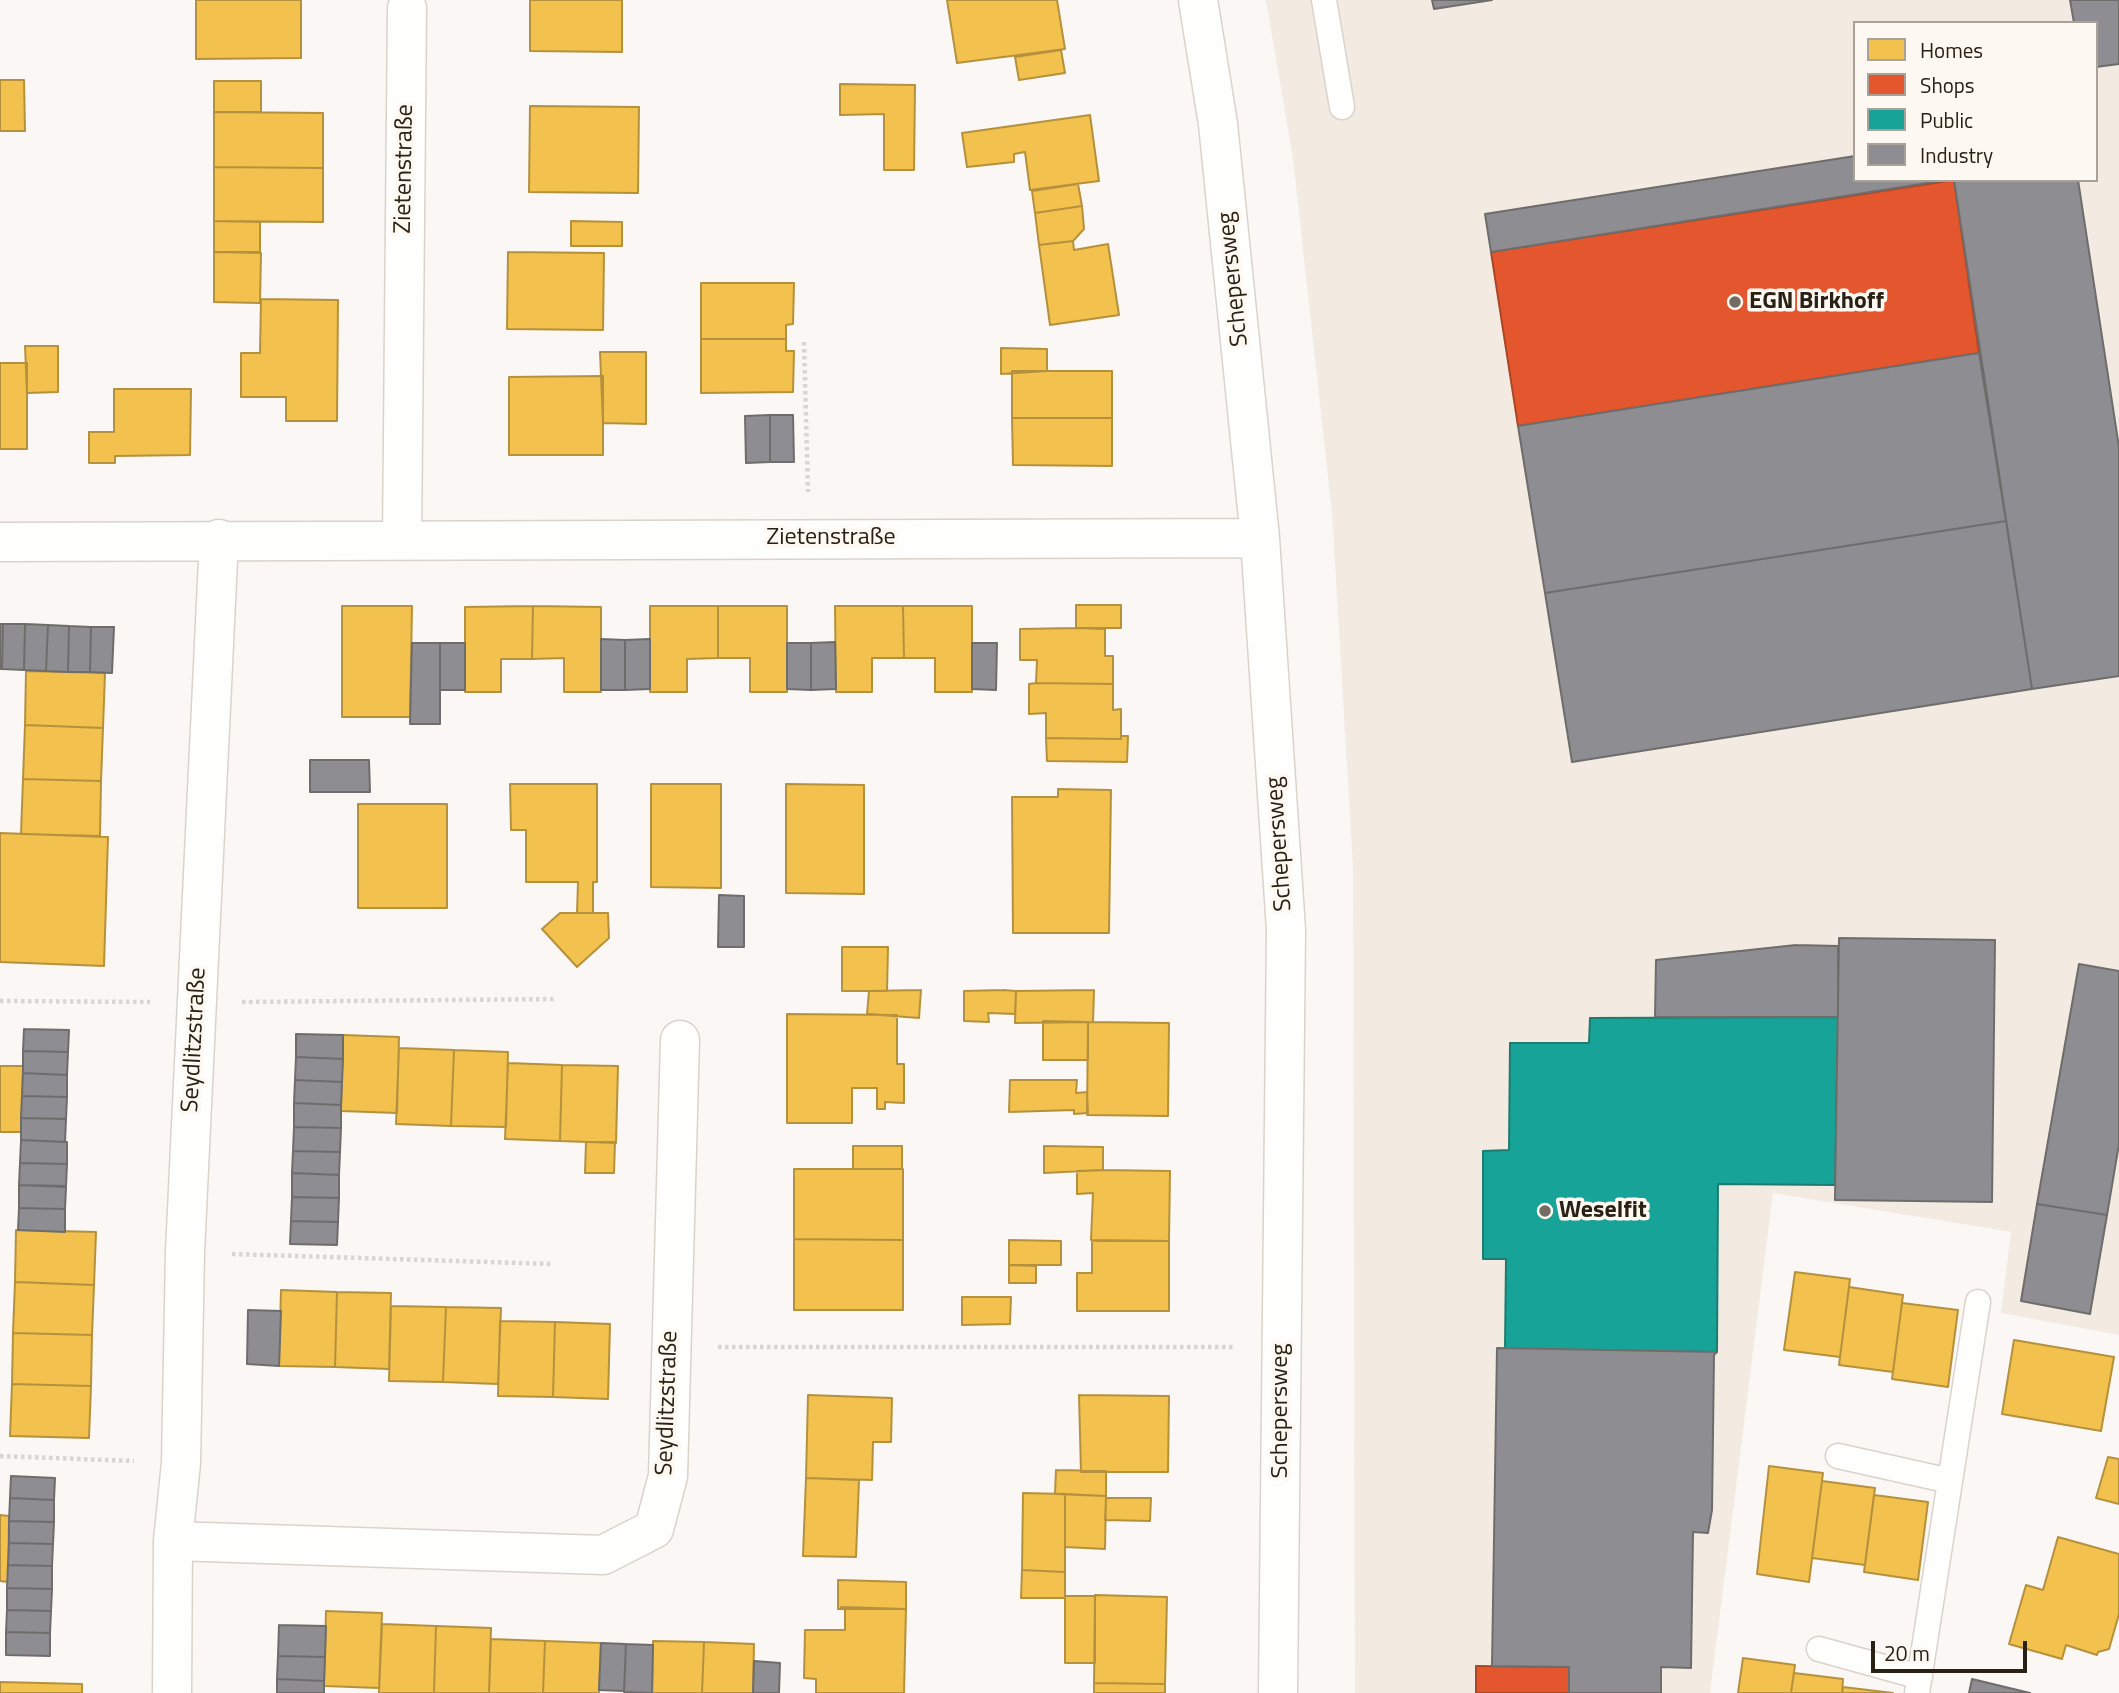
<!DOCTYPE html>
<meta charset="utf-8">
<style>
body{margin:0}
#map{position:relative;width:2119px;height:1693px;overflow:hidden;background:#faf7f4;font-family:"Titillium Web",sans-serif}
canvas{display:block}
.legend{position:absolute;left:1853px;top:21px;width:245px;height:161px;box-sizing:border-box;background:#fdf8f1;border:2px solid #a9a299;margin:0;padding:9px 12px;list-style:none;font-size:21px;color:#2a2115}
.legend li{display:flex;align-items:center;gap:14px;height:35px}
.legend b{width:35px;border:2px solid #a9a299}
.scale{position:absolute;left:1871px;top:1641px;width:156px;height:32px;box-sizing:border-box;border:4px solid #2a2115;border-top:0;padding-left:9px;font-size:21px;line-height:24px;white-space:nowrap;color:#2a2115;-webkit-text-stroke:5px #fdf8f1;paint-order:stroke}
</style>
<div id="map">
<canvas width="2119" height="1693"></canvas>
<ul class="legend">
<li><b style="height:19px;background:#f2c14e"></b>Homes</li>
<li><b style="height:19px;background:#e4572e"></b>Shops</li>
<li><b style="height:19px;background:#17a398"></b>Public</li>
<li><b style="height:19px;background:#8d8d92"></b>Industry</li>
</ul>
<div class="scale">20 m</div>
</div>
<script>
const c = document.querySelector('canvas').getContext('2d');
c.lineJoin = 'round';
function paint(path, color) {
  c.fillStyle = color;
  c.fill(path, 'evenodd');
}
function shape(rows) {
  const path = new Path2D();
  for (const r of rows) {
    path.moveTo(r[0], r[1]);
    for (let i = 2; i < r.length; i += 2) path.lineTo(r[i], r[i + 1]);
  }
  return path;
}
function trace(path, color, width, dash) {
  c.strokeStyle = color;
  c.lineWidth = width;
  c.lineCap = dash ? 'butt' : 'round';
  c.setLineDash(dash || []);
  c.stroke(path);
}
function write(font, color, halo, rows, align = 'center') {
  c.font = font + ' "Titillium Web",sans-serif';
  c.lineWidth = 7;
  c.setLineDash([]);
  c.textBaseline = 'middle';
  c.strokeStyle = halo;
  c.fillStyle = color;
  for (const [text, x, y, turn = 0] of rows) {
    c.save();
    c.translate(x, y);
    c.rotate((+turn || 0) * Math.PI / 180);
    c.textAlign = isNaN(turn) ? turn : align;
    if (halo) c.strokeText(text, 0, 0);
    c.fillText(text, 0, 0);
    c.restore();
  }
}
const built = shape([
 [1266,0,2119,0,2119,1335,2001,1313,2011,1232,1773,1193,1710,1693,1355,1693,1353,867,1332,513,1293,158],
 [1855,23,2096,23,2096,180,1855,180]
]);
const homes = shape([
 [196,0,301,0,301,58,196,59,196,0],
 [530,0,622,0,622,52,530,51,530,0],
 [947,0,1057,0,1065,49,957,63,947,0],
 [1061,50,1065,73,1019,80,1015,57,1061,50],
 [0,80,24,80,25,131,0,131,0,80],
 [214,81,261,81,261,112,214,112,214,81],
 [840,84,915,85,914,170,884,170,884,114,840,115,840,84],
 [530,106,639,107,638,193,529,192,530,106],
 [214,112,323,113,323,168,214,167,214,112],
 [1090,115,1099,181,1030,190,1025,152,1014,154,1014,162,967,167,962,133,1090,115],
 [214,167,323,168,323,222,214,221,214,167],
 [1078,184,1082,206,1035,213,1032,191,1078,184],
 [1082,206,1084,229,1073,241,1039,245,1035,213,1082,206],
 [214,221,260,222,260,252,214,252,214,221],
 [571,221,622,222,622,246,571,246,571,221],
 [1073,241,1074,250,1108,244,1119,315,1050,325,1039,245,1073,241],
 [214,252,261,253,260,303,214,302,214,252],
 [508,252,604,253,603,330,507,329,508,252],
 [701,283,794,283,793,324,786,325,786,339,701,339,701,283],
 [261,299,338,300,337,421,286,421,286,397,241,397,241,353,260,353,261,299],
 [701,339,786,339,786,351,794,351,793,392,701,393,701,339],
 [25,346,58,346,58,392,27,393,25,346],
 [1001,348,1047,349,1047,371,1001,374,1001,348],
 [600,352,646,352,646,424,603,423,600,352],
 [0,363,27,363,27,449,0,449,0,363],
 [1012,371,1112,371,1112,418,1012,418,1012,371],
 [603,376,603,455,509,455,509,377,603,376],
 [114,389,191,389,190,455,115,456,115,463,89,463,89,432,114,432,114,389],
 [1012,418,1112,418,1112,466,1013,465,1012,418],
 [1076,605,1121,605,1121,628,1076,628,1076,605],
 [342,606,412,606,410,717,342,717,342,606],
 [533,606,532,659,501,659,501,692,465,692,465,607,533,606],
 [533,606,601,607,601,692,564,692,564,658,532,659,533,606],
 [650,606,718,606,718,658,687,659,687,692,650,692,650,606],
 [718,606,787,606,787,692,750,692,750,658,718,658,718,606],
 [835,606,903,606,904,658,872,658,872,692,836,692,835,606],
 [903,606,972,606,972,692,935,692,935,658,904,658,903,606],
 [1076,628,1105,629,1105,656,1113,656,1113,684,1036,683,1037,660,1020,660,1020,629,1076,628],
 [26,671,105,673,103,728,25,725,26,671],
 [1036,683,1113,684,1113,710,1121,709,1121,739,1046,738,1046,713,1029,714,1029,684,1036,683],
 [25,725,103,728,101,781,23,779,25,725],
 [1121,736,1128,736,1127,762,1047,761,1046,738,1121,739,1121,736],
 [23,779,101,781,100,836,21,834,23,779],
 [510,784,597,784,597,882,593,882,593,913,577,913,578,882,526,882,526,830,511,830,510,784],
 [651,784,721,784,721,888,651,887,651,784],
 [786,784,864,785,864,894,786,893,786,784],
 [1058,789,1111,790,1109,933,1013,933,1012,797,1058,797,1058,789],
 [358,804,447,804,447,908,358,908,358,804],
 [0,833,108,837,104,966,0,962,0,833],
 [560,913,608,913,609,938,577,967,542,929,560,913],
 [842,947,888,947,887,991,842,991,842,947],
 [921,990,919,1018,867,1014,869,991,921,990],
 [1003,990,1016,991,1015,1014,988,1013,989,1022,964,1021,964,991,1003,990],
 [1094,990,1093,1022,1015,1023,1016,991,1094,990],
 [787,1014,897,1015,897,1064,904,1064,904,1103,885,1102,885,1109,877,1109,877,1088,852,1088,852,1123,787,1123,787,1014],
 [1043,1021,1088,1022,1088,1060,1043,1060,1043,1021],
 [1088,1022,1169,1023,1168,1116,1087,1115,1088,1022],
 [343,1035,399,1037,397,1113,341,1111,343,1035],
 [399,1048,454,1050,451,1126,396,1124,399,1048],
 [454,1050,508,1052,506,1127,451,1126,454,1050],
 [508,1063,562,1065,560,1141,505,1139,508,1063],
 [562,1065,618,1066,616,1143,560,1141,562,1065],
 [0,1066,23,1066,21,1132,0,1132,0,1066],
 [1010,1080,1077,1080,1076,1093,1087,1092,1088,1113,1074,1114,1074,1110,1009,1112,1010,1080],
 [586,1142,615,1142,614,1173,585,1173,586,1142],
 [853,1146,902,1146,902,1169,853,1169,853,1146],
 [1044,1146,1103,1147,1103,1170,1044,1173,1044,1146],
 [794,1169,903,1169,903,1240,794,1239,794,1169],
 [1103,1170,1170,1171,1169,1241,1091,1240,1093,1193,1077,1194,1077,1171,1103,1170],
 [16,1230,96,1232,94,1285,15,1282,16,1230],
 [794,1239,903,1240,903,1310,794,1310,794,1239],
 [1009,1240,1061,1241,1061,1265,1009,1265,1009,1240],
 [1092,1241,1169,1241,1169,1311,1077,1311,1077,1273,1092,1273,1092,1241],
 [1009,1265,1036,1266,1036,1283,1009,1283,1009,1265],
 [1795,1272,1850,1279,1840,1357,1784,1350,1795,1272],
 [15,1282,94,1285,92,1335,13,1333,15,1282],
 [1849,1287,1903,1295,1893,1372,1839,1365,1849,1287],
 [281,1290,337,1292,335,1367,279,1366,281,1290],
 [337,1292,391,1293,389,1369,335,1367,337,1292],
 [962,1297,1011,1297,1010,1324,962,1325,962,1297],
 [1902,1303,1958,1310,1948,1387,1892,1379,1902,1303],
 [391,1306,446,1307,443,1382,389,1381,391,1306],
 [446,1307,501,1308,498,1384,443,1382,446,1307],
 [500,1321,555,1322,553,1397,498,1396,500,1321],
 [555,1322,610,1324,608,1399,553,1397,555,1322],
 [13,1333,92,1335,91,1386,12,1384,13,1333],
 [2014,1340,2114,1357,2101,1431,2002,1414,2014,1340],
 [12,1384,91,1386,89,1438,10,1436,12,1384],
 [808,1395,892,1398,891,1442,873,1442,872,1480,806,1478,808,1395],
 [1079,1395,1169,1396,1168,1472,1081,1472,1079,1395],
 [2108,1457,2119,1459,2119,1504,2096,1498,2108,1457],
 [1769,1466,1823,1473,1809,1582,1757,1574,1769,1466],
 [1056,1470,1106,1471,1106,1496,1055,1494,1056,1470],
 [806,1478,859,1480,856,1557,803,1556,806,1478],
 [1822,1481,1875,1488,1865,1565,1812,1558,1822,1481],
 [1023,1493,1065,1494,1065,1572,1022,1570,1023,1493],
 [1065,1494,1106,1496,1105,1549,1065,1547,1065,1494],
 [1874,1495,1928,1502,1918,1580,1864,1572,1874,1495],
 [1106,1498,1151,1498,1150,1521,1105,1520,1106,1498],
 [0,1515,9,1516,8,1582,0,1581,0,1515],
 [2058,1537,2119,1554,2119,1614,2109,1649,2098,1652,2097,1655,2066,1645,2062,1659,2009,1644,2026,1585,2043,1590,2058,1537],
 [1022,1570,1065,1572,1065,1598,1021,1598,1022,1570],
 [838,1580,906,1582,906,1609,838,1609,838,1580],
 [1095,1595,1167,1597,1165,1684,1094,1683,1095,1595],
 [1065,1596,1095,1596,1095,1663,1065,1663,1065,1596],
 [841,1607,906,1609,904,1693,816,1693,816,1679,804,1678,805,1630,845,1630,845,1608,841,1607],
 [326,1611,382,1613,379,1688,324,1686,326,1611],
 [382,1624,436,1626,434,1693,379,1693,382,1624],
 [436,1626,491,1628,489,1693,434,1693,436,1626],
 [491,1639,545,1641,543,1693,489,1693,491,1639],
 [545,1641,601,1643,599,1693,543,1693,545,1641],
 [653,1641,704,1642,702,1693,652,1693,653,1641],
 [704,1642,754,1644,753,1693,702,1693,704,1642],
 [1743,1658,1795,1665,1791,1693,1738,1693,1743,1658],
 [1794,1673,1843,1679,1842,1693,1791,1693,1794,1673],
 [0,1682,82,1684,82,1693,0,1693,0,1682],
 [1094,1683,1165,1684,1165,1693,1094,1693,1094,1683],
 [1843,1687,1893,1693,1842,1693,1843,1687]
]);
const shops = shape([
 [1954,180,1979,353,1518,426,1491,252,1954,180],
 [1476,1666,1569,1667,1569,1693,1476,1693,1476,1666]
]);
const public = shape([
 [1838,1017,1835,1185,1718,1184,1717,1352,1505,1349,1506,1259,1483,1259,1483,1151,1509,1150,1510,1043,1589,1043,1590,1018,1838,1017]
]);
const industry = shape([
 [1432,0,1492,0,1434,9,1432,0],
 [2070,0,2119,0,2119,64,2096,67,2096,23,2074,23,2070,0],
 [1855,156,1855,180,1946,180,1491,252,1485,214,1855,156],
 [1954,180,2078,180,2119,447,2119,676,2032,689,1954,180],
 [1979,353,2006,521,1545,593,1518,426,1979,353],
 [770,415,793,415,794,462,770,462,770,415],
 [770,415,770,462,746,463,745,416,770,415],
 [2006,521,2032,689,1572,762,1545,593,2006,521],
 [0,624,3,624,2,669,0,669,0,624],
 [3,624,25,624,24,670,2,669,3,624],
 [25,624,48,625,46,671,24,670,25,624],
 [48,625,69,626,68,672,46,671,48,625],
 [69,626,91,627,90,672,68,672,69,626],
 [91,627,114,627,112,673,90,672,91,627],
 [601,639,625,640,625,690,601,690,601,639],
 [650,639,650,689,625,690,625,640,650,639],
 [835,642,836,689,811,690,811,643,835,642],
 [412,643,440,643,440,724,410,724,412,643],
 [440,643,465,643,465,690,440,690,440,643],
 [787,643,811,643,811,690,787,689,787,643],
 [972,643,997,643,996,690,972,689,972,643],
 [310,760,369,760,370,792,310,792,310,760],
 [719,895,744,896,744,947,718,947,719,895],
 [1839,938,1995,940,1992,1202,1835,1200,1839,938],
 [1796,945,1838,946,1838,1017,1655,1017,1656,960,1796,945],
 [2079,964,2119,971,2119,1144,2107,1215,2037,1204,2079,964],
 [24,1029,69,1030,68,1052,23,1051,24,1029],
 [296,1034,343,1035,343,1059,296,1057,296,1034],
 [23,1051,68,1052,67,1075,23,1073,23,1051],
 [296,1057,343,1059,342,1082,295,1080,296,1057],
 [23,1073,67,1075,67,1097,22,1096,23,1073],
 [295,1080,342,1082,341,1105,294,1103,295,1080],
 [22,1096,67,1097,66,1119,21,1118,22,1096],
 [294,1103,341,1105,341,1128,294,1127,294,1103],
 [21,1118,66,1119,65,1142,21,1140,21,1118],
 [294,1127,341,1128,340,1152,293,1151,294,1127],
 [21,1140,67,1142,67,1164,20,1163,21,1140],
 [293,1151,340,1152,339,1175,292,1173,293,1151],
 [20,1163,67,1164,66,1186,19,1185,20,1163],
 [292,1173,339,1175,339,1198,292,1197,292,1173],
 [19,1185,66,1187,65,1209,19,1208,19,1185],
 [292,1197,339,1198,338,1222,291,1221,292,1197],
 [2037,1204,2107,1215,2090,1314,2021,1301,2037,1204],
 [19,1208,65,1209,65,1232,18,1230,19,1208],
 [291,1221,338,1222,337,1245,290,1244,291,1221],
 [248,1310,281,1311,279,1366,247,1364,248,1310],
 [1497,1348,1717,1352,1714,1355,1712,1510,1708,1533,1693,1532,1691,1668,1661,1667,1661,1693,1569,1693,1569,1667,1492,1666,1497,1348],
 [11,1476,55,1478,54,1500,10,1498,11,1476],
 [10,1498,54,1500,54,1522,9,1521,10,1498],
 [9,1521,54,1522,53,1544,9,1543,9,1521],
 [9,1543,53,1544,52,1566,8,1565,9,1543],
 [8,1565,52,1566,52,1589,7,1588,8,1565],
 [7,1588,52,1589,51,1611,7,1610,7,1588],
 [7,1610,51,1611,50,1633,6,1632,7,1610],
 [279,1625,326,1626,325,1657,278,1656,279,1625],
 [6,1632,50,1633,50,1656,6,1655,6,1632],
 [601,1643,626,1644,624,1691,599,1690,601,1643],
 [626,1644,653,1645,652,1693,624,1692,626,1644],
 [278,1656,325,1657,324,1681,277,1679,278,1656],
 [754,1661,780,1663,779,1693,753,1693,754,1661],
 [277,1679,324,1681,324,1693,277,1693,277,1679],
 [1972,1679,2030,1693,1969,1693,1972,1679]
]);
const path = shape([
 [804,342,808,492],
 [0,1001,150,1002],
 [242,1002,555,999],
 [232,1254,552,1264],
 [718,1347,1235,1347],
 [0,1456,134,1461]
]);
const lane = shape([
 [1324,0,1342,107],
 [1838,1456,1950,1481],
 [1819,1649,1920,1677],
 [1917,1693,1978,1302]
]);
const street = shape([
 [1198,0,1218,124,1260,538,1286,930,1278,1693],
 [402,540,407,8],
 [0,542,1260,538],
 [173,1541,603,1555,654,1529,668,1476,680,1040],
 [172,1693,173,1541,181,1463,185,1252,219,539]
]);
const markers = [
 [1735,302,7,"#736c63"],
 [1545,1211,7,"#736c63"]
];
const streetNames = [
 ["Zietenstraße",405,169,-89],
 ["Schepersweg",1234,279,-96],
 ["Zietenstraße",831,538],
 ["Schepersweg",1280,844,-94],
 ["Seydlitzstraße",195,1040,-87],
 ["Seydlitzstraße",668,1403,-88],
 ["Schepersweg",1281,1411,-90]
];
const poiNames = [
 ["EGN Birkhoff",1749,302],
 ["Weselfit",1559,1211]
];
paint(built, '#f3ebe1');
paint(homes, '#f2c14e');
trace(homes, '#b6913d', 2);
paint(shops, '#e4572e');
trace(shops, '#ac4726', 2);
paint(public, '#17a398');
trace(public, '#1d7c71', 2);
paint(industry, '#8d8d92');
trace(industry, '#6f6d6c', 2);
trace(lane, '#dad3cb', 27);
trace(street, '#dad3cb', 41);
trace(path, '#d7d6d5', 4.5, [3.5, 3.5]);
trace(lane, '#fefefd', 24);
trace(street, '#fefefd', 38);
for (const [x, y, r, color] of markers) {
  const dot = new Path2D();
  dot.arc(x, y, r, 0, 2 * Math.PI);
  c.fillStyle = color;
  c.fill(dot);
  trace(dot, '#fdf8f1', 2.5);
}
write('24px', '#2a2115', '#fdf8f1', streetNames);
write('bold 24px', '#2a2115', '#fdf8f1', poiNames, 'left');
</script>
